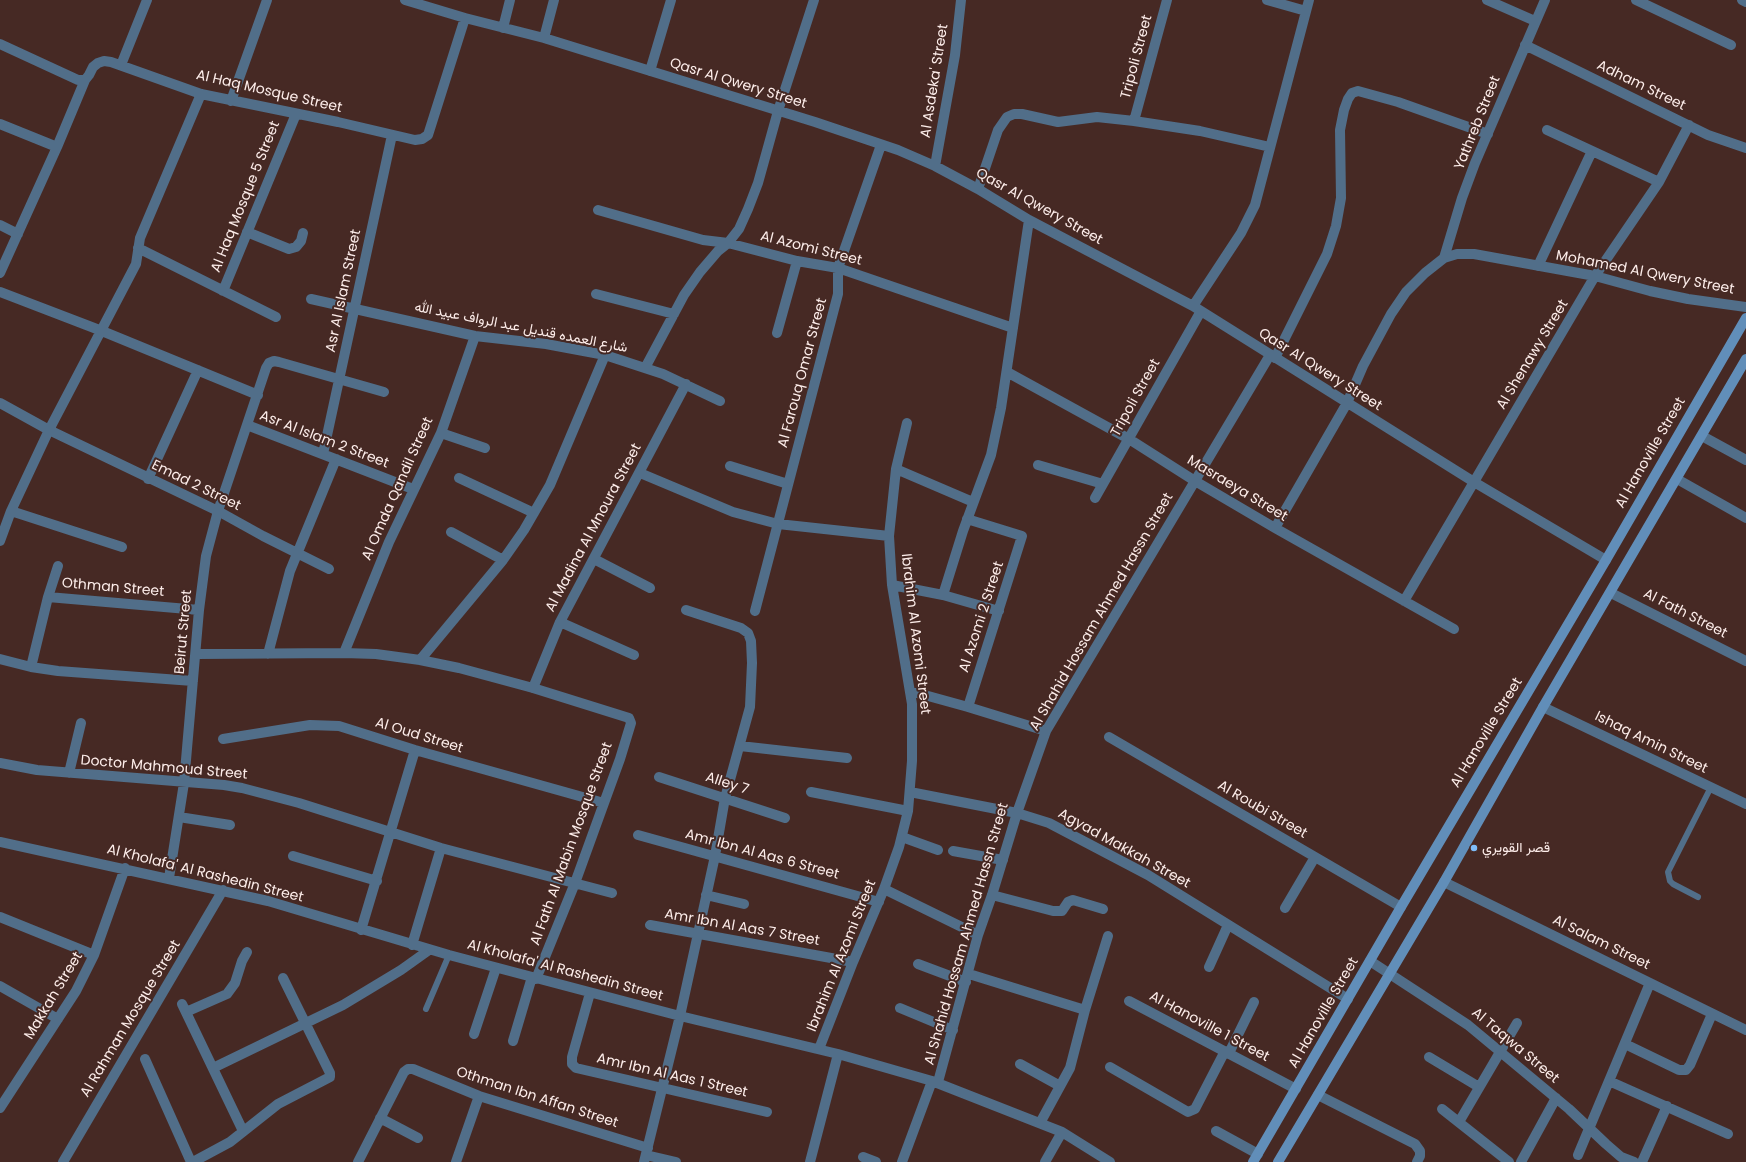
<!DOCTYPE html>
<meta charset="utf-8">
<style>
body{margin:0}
canvas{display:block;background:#462924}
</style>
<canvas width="1746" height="1162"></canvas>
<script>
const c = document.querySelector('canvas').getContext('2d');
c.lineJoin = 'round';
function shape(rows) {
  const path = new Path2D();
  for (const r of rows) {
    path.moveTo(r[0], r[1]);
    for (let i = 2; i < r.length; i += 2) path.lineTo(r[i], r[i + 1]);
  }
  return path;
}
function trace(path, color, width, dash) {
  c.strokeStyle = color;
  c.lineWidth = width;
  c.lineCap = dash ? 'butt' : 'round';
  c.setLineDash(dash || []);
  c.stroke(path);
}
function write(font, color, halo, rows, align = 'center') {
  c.font = font + ' Poppins,Vazirmatn,sans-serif';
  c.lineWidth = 4;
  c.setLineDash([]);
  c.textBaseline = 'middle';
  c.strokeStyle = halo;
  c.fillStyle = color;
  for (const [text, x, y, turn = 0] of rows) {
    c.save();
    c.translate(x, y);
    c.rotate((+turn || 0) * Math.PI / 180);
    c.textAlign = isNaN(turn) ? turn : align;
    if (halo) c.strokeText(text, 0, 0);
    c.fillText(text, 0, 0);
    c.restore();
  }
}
const lane = shape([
 [1698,897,1673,884,1670,881,1668,872,1711,787],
 [426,1009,449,955]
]);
const street = shape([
 [405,0,465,18,544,38,815,122,898,150,935,166,978,189,1029,220,1193,306,1474,482,1606,560],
 [1267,0,1306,11],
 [1487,0,1535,21],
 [1636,0,1731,45],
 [1742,0,1746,2],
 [503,28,510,0],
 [544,38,554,0],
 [0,44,78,80,85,80,89,75,93,67,98,63,104,61,111,62,201,94,338,122,415,140,422,139,428,135,465,18],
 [1525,45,1708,135,1746,148],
 [121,65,147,0],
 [650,71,671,0],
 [231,101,267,0],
 [1134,121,1167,0],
 [0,124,57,147],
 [1547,130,1659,182],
 [935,166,955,55,961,0],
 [978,189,998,130,1007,117,1014,114,1022,114,1058,122,1097,117,1134,121,1200,131,1270,147],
 [598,210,703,240,728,243,797,261,838,268,1013,328],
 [0,225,18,234],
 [247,232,289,249,296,247,301,241,303,233],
 [138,248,276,317],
 [1444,258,1462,198,1475,163,1545,0],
 [1538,266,1592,151],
 [0,273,57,147,85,80],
 [223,291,296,114],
 [0,292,102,331,258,395],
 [596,294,674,314],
 [311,299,475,336,546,344,605,355,663,374,720,401],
 [1193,306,1241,233,1255,205,1309,0],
 [777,333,797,261],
 [1275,358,1327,254,1336,226,1341,198,1340,130,1344,110,1348,99,1352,93,1358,91,1398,102,1488,134],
 [645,368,684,295,700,272,718,251,728,243,739,229,748,209,758,183,778,111,814,0],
 [1007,372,1129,439,1195,481,1275,528,1454,629],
 [0,403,49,430,218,511,263,536,329,569],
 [247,425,413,489],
 [441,433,485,448],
 [1702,436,1746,460],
 [323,454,392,135],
 [1038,465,1103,484],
 [730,466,788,484],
 [896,469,973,502],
 [640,473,733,512,778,524,889,536],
 [459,478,534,513],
 [148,479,198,370],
 [1677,479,1746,518],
 [1095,498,1201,311],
 [11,511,122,547],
 [967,519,1022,536,968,707],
 [1275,528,1347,403,1363,366,1391,314,1406,292,1425,273,1444,258,1457,254,1474,254,1595,276,1650,291,1688,299,1746,307],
 [451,532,503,560],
 [0,541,11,511,49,430,136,264,140,238,201,94],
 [594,559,650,588],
 [892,585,943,595,999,611],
 [1611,593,1746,661],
 [943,595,963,531,991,455,1001,408,1029,220],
 [48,597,199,610],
 [1404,601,1595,276,1659,182,1689,125],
 [755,611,838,294,838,268,881,145],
 [560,622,634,655],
 [344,653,389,542,441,433,475,336],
 [197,654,344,653,376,654,420,660,459,668,533,688,629,718,631,723,620,759,604,803,575,883,536,979],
 [268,654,290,571,336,459],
 [0,659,31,667,58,671,193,681],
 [420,660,503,560,524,530,550,485,605,355],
 [31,667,48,597,58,566],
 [533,688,560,622,686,384],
 [910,691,968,707,1046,731],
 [1543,707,1746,804],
 [1109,737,1401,907],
 [223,739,310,725,339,726,415,750,604,803],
 [740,746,847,758],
 [0,763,37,770,224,785,242,788,299,803,441,848,612,893],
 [69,773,81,723],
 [659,777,785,818],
 [811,792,908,811],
 [910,792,1017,813,1049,823,1148,875,1348,999],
 [179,817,230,825],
 [638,835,879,902],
 [902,837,938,850],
 [0,842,268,901,449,955,680,1016,838,1054,932,1081,1062,1132,1110,1162],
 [953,851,1003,860],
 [293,856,377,881],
 [169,878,184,783,199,610,206,556,218,511,266,368,269,363,274,361,279,362,384,392],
 [1444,882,1746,1030],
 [884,889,978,935],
 [706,895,744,904],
 [992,895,1053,911,1062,911,1068,902,1073,900,1103,909],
 [1285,908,1315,857],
 [0,917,94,955],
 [650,925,853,962],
 [361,930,415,750],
 [412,945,441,848],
 [1370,961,1468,1025,1569,1109,1606,1144,1621,1157,1634,1162],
 [918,964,966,982],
 [1209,967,1228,925],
 [969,974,1085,1010],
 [0,986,58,1019],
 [590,993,572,1057,572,1064,576,1068,767,1112],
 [1129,1001,1296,1089],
 [182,1004,243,1131],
 [900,1008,953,1030],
 [186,1012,227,994,235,983,242,961,247,952],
 [474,1034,496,968],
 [513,1041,532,977],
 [1625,1044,1679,1070,1686,1070,1690,1065,1712,1014],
 [819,1049,853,962,884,889,899,847,908,811,912,761,912,704,892,585,889,536,896,469,907,423],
 [1229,1053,1254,1002],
 [1429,1057,1479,1087],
 [145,1059,191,1162],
 [1020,1064,1060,1086],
 [1110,1067,1188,1112,1195,1109,1225,1051],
 [213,1068,343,1005,401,970,429,950],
 [1609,1081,1728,1134],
 [938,1082,978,935,992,895,1017,813,1046,731,1270,355],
 [1318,1095,1415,1144,1420,1151,1420,1156,1417,1162],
 [0,1108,76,991,94,955,125,868],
 [1442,1109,1509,1162],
 [380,1118,418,1138],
 [1459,1122,1517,1023],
 [1040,1123,1070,1068,1085,1010,1108,936],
 [1216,1131,1258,1154],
 [646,1155,676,1162],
 [1578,1155,1650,983],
 [863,1157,876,1162],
 [63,1162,223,890],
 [193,1162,230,1142,278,1104,330,1077,330,1073,283,978],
 [358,1162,404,1072,408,1069,413,1069,479,1096,648,1148],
 [456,1162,479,1096],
 [644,1162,680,1016,715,856,725,798,750,707,752,663,751,641,748,633,741,628,686,610],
 [810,1162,838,1054],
 [902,1162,932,1081],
 [1045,1162,1062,1132],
 [1521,1162,1556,1098],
 [1642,1162,1667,1106]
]);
const secondary = shape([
 [1253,1162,1401,907,1606,560,1746,318],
 [1278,1162,1444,882,1543,707,1746,359]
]);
const markers = [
 [1474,848,4,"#7ebdf9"]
];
const streetNames = [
 ["Tripoli Street",1137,57,-75],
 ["Al Asdeka' Street",935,81,-81],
 ["Qasr Al Qwery Street",738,84,17],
 ["Adham Street",1641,86,26],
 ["Al Haq Mosque Street",269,92,13],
 ["Yathreb Street",1478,123,-68],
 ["Al Haq Mosque 5 Street",246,197,-68],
 ["Qasr Al Qwery Street",1039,207,29],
 ["Al Azomi Street",811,249,14],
 ["Mohamed Al Qwery Street",1645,273,11],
 ["Asr Al Islam Street",344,291,-78],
 ["شارع العمده قنديل عبد الرواف عبيد الله",521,328,11],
 ["Al Shenawy Street",1533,355,-59],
 ["Qasr Al Qwery Street",1320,370,32],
 ["Al Farouq Omar Street",803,373,-75],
 ["Tripoli Street",1136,398,-61],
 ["Asr Al Islam 2 Street",324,440,21],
 ["Al Hanoville Street",1651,453,-60],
 ["Emad 2 Street",196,486,26],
 ["Al Omda Qandil Street",398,489,-66],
 ["Masraeya Street",1237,489,31],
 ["Al Madina Al Mnoura Street",594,528,-62],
 ["Othman Street",113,588,5],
 ["Al Shahid Hossam Ahmed Hassn Street",1102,612,-60],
 ["Al Fath Street",1685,614,27],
 ["Al Azomi 2 Street",982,617,-72],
 ["Beirut Street",184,632,-85],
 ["Ibrahim Al Azomi Street",915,634,83],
 ["Al Hanoville Street",1487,733,-59],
 ["Al Oud Street",419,736,17],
 ["Ishaq Amin Street",1651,743,26],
 ["Doctor Mahmoud Street",164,768,5],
 ["Alley 7",727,784,18],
 ["Al Roubi Street",1262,810,30],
 ["Al Fath Al Mabin Mosque Street",572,844,-70],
 ["Agyad Makkah Street",1124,849,29],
 ["Amr Ibn Al Aas 6 Street",762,855,15],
 ["Al Kholafa' Al Rashedin Street",205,874,14],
 ["Amr Ibn Al Aas 7 Street",742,928,10],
 ["Al Shahid Hossam Ahmed Hassn Street",967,934,-74],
 ["Al Salam Street",1601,943,26],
 ["Ibrahim Al Azomi Street",842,956,-68],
 ["Al Kholafa' Al Rashedin Street",565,971,15],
 ["Makkah Street",54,996,-59],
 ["Al Hanoville Street",1324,1013,-60],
 ["Al Rahman Mosque Street",131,1019,-59],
 ["Al Hanoville 1 Street",1209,1027,28],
 ["Al Taqwa Street",1515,1046,40],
 ["Amr Ibn Al Aas 1 Street",672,1076,13],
 ["Othman Ibn Affan Street",537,1098,18]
];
const poiNames = [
 ["قصر القويري",1482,848]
];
trace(lane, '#516e89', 6);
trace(street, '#516e89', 10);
trace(secondary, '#618eb9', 10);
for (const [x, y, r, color] of markers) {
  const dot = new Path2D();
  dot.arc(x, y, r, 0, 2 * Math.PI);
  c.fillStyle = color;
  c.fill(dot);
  trace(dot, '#462924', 1.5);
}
write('14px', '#fdedea', '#462924', streetNames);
write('14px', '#fdedea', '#462924', poiNames, 'left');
</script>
